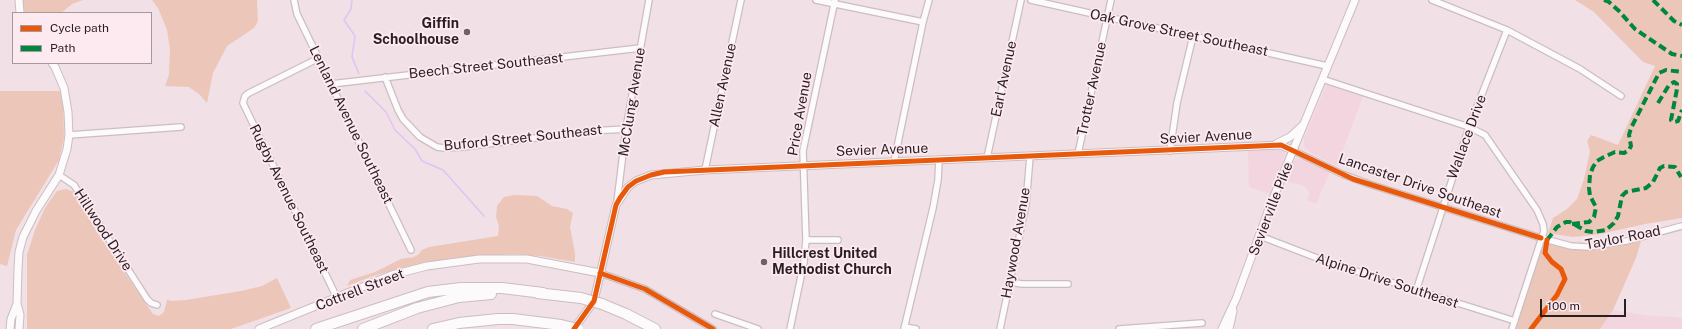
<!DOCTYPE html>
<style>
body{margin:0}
#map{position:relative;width:1682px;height:329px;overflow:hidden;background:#f1e0e6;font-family:"Public Sans",sans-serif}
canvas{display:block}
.legend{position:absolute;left:12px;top:12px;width:140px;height:52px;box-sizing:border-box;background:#fdeaf0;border:1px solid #a8989e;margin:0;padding:5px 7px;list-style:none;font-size:12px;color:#291e22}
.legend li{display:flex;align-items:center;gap:8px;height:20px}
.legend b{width:20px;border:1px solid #a8989e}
.scale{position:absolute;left:1540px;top:299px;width:86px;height:18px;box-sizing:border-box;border:2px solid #291e22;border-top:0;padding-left:5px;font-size:12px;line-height:14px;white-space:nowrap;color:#291e22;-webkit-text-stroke:3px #fdeaf0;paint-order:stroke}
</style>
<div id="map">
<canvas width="1682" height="329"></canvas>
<ul class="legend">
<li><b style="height:5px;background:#e8590c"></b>Cycle path</li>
<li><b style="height:5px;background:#00873e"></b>Path</li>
</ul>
<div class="scale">100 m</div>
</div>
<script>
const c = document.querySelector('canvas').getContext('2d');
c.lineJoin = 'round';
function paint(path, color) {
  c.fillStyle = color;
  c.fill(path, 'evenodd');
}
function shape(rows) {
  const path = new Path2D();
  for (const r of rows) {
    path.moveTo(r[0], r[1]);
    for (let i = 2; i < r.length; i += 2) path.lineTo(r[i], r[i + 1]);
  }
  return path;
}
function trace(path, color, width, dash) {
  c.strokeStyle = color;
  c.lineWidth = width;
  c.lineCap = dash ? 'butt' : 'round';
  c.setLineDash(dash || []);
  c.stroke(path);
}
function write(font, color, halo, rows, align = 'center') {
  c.font = font + ' "Public Sans",sans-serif';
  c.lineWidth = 3.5;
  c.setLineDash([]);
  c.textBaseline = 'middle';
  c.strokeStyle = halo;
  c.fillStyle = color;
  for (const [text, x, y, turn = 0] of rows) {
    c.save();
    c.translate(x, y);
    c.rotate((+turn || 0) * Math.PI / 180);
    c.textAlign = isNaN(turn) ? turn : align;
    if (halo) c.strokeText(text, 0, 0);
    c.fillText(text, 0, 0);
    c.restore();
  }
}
const built = shape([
 [1326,85,1330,85,1363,96,1337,166,1311,153,1305,148,1304,143,1304,139],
 [1283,148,1285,151,1285,155,1270,194,1249,187,1248,150],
 [1297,159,1302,159,1330,172,1316,204,1307,200,1310,194,1305,186,1284,181,1290,164],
 [1613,310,1650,316,1676,317,1682,319,1682,329,1600,329]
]);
const green = shape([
 [22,0,83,0,72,4,61,13,24,13,22,9],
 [152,0,257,0,258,21,254,28,227,46,213,73,207,103,200,95,189,87,165,86,169,75,170,49,167,30,158,8],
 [1575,0,1682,0,1682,218,1645,224,1600,234,1573,237,1548,233,1553,218,1567,209,1577,199,1584,179,1590,151,1587,141,1591,135,1618,145,1655,66,1643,62,1594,12],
 [0,91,60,91,63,105,64,137,59,160,16,230,7,266,0,264],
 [66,189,74,192,98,234,153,314,159,316,164,312,167,300,172,301,186,300,241,291,262,286,277,278,291,308,231,329,27,329,27,255,35,230,45,208,57,191],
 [515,195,537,196,552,206,567,209,573,213,570,227,575,253,575,262,540,256,514,254,452,258,401,268,373,276,347,286,350,280,375,272,401,259,414,257,419,254,422,250,429,247,498,236,499,226,496,217,497,206,504,197],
 [1641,241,1636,258,1613,310,1600,329,1510,329,1536,245,1542,247,1547,243,1579,250,1593,250,1616,247]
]);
const stream = shape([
 [352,0,351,9,344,20,355,36,352,57,359,74],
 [365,91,386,112,395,130,415,149,422,161,443,170,484,216]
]);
const minor = shape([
 [294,0,297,14,411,250],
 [816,0,923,22],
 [1031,0,1327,66],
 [1432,0,1507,30,1580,69,1621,96],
 [319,58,249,93,245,96,243,103,337,298],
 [385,77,398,110,403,119,420,137,437,147,444,148,463,147,591,131,626,129],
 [1322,79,1469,127,1485,135,1537,210,1543,224,1544,231,1512,329],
 [331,84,640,48],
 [69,135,181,127],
 [1170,151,1177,103,1193,36],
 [1294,151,1342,174,1369,184,1541,238,1571,246,1588,247,1626,241,1682,226],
 [1078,154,1111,0],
 [987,158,1021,0],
 [894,162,923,22,929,0],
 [705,170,741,0],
 [59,175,74,185,147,299,151,303,157,305],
 [617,202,626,129,649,0],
 [1260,236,1330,263,1515,321],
 [806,240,838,240],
 [600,273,645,289,713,329],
 [1010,282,1022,284,1068,284],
 [1416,291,1469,127,1507,30],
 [715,314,758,329],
 [905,327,916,329],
 [790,329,804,262,806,240,803,151,835,0],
 [904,329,933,208,938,180,939,160],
 [1000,329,1026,204,1030,156],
 [1119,329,1202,323]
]);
const tertiary = shape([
 [19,0,20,13],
 [1276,144,1290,137,1303,125],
 [10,329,11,319,17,304],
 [19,329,20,315,17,304,18,269,19,252,23,237,36,211,59,175,67,149,69,135,68,112,64,88,55,67,52,63],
 [259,329,392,275,427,266,479,259,527,259,600,273],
 [574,329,594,301,616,205,628,187,636,181,651,175,705,170,1281,145,1294,151],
 [1222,329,1236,299,1270,206,1355,0],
 [1229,329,1233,311]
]);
const motorway = shape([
 [537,293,581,298],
 [602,304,626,314,655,329],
 [316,329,428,292,461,288,502,288,543,293],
 [363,329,417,308,459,297,491,294],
 [433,329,459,323,498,319,513,319,561,325]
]);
const motorwayBridge = shape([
 [581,298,602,304],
 [561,325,578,329]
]);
const quiet = shape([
 [1604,0,1609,2,1619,11,1635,29,1672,54,1682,56],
 [1653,0,1674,21,1682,25],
 [1658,103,1669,85,1674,82,1677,84,1677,89,1671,120,1674,122,1678,121,1682,110],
 [1572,224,1589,222,1594,217,1596,207,1590,196,1589,188,1590,175,1593,167,1597,161,1604,157,1615,152,1624,153,1629,150,1631,146,1629,135,1631,128,1659,73,1666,70,1682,72],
 [1547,240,1557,227,1566,222,1570,222,1586,231,1593,232,1606,230,1614,223,1618,216,1622,196,1626,192,1646,188,1653,182,1660,168,1664,166,1675,167,1681,177]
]);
const cycleway = shape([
 [600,273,645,289,713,329],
 [574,329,594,301,616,205,620,198,628,187,636,181,651,175,664,172,1281,145,1353,179,1541,238],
 [1531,329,1557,295,1565,279,1561,269,1552,262,1545,253,1547,240]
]);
const markers = [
 [467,32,4,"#6f6267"],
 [764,262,4,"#6f6267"]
];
const poiNames = [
 ["Giffin",459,24],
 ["Schoolhouse",459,40],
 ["Hillcrest United",772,254,"left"],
 ["Methodist Church",772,270,"left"]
];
const streetNames = [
 ["Oak Grove Street Southeast",1179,33,12],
 ["Beech Street Southeast",486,66,-6],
 ["Earl Avenue",1004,79,-78],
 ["Allen Avenue",723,85,-78],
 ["Trotter Avenue",1092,89,-78],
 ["McClung Avenue",632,102,-81],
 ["Price Avenue",800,114,-80],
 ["Lenland Avenue Southeast",351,125,64],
 ["Sevier Avenue",1206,137,-3],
 ["Wallace Drive",1467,137,-70],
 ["Buford Street Southeast",523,138,-6],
 ["Sevier Avenue",882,150,-2],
 ["Lancaster Drive Southeast",1420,186,19],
 ["Rugby Avenue Southeast",289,199,64],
 ["Sevierville Pike",1271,209,-69],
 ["Hillwood Drive",103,230,57],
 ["Taylor Road",1623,238,-11],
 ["Haywood Avenue",1016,243,-80],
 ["Alpine Drive Southeast",1387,281,18],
 ["Cottrell Street",360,290,-21]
];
paint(built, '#f2d5df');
paint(green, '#ecc6b9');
trace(stream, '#dcc5f6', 1.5);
trace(minor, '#cbbec3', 8);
trace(tertiary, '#cbbec3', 9);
trace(motorway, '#cbbec3', 12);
trace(minor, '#fdfafb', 5.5);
trace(tertiary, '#fdfafb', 7);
trace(motorway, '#fdfafb', 10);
trace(motorwayBridge, '#cbbec3', 12, []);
trace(motorwayBridge, '#fdfafb', 10);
trace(quiet, '#00873e', 4, [8, 4]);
trace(cycleway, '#e8590c', 5);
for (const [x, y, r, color] of markers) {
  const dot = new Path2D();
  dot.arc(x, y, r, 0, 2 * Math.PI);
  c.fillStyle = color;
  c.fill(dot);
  trace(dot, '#fdeaf0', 1.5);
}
write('bold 14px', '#291e22', '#fdeaf0', poiNames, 'right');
write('14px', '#291e22', '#fdeaf0', streetNames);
</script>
